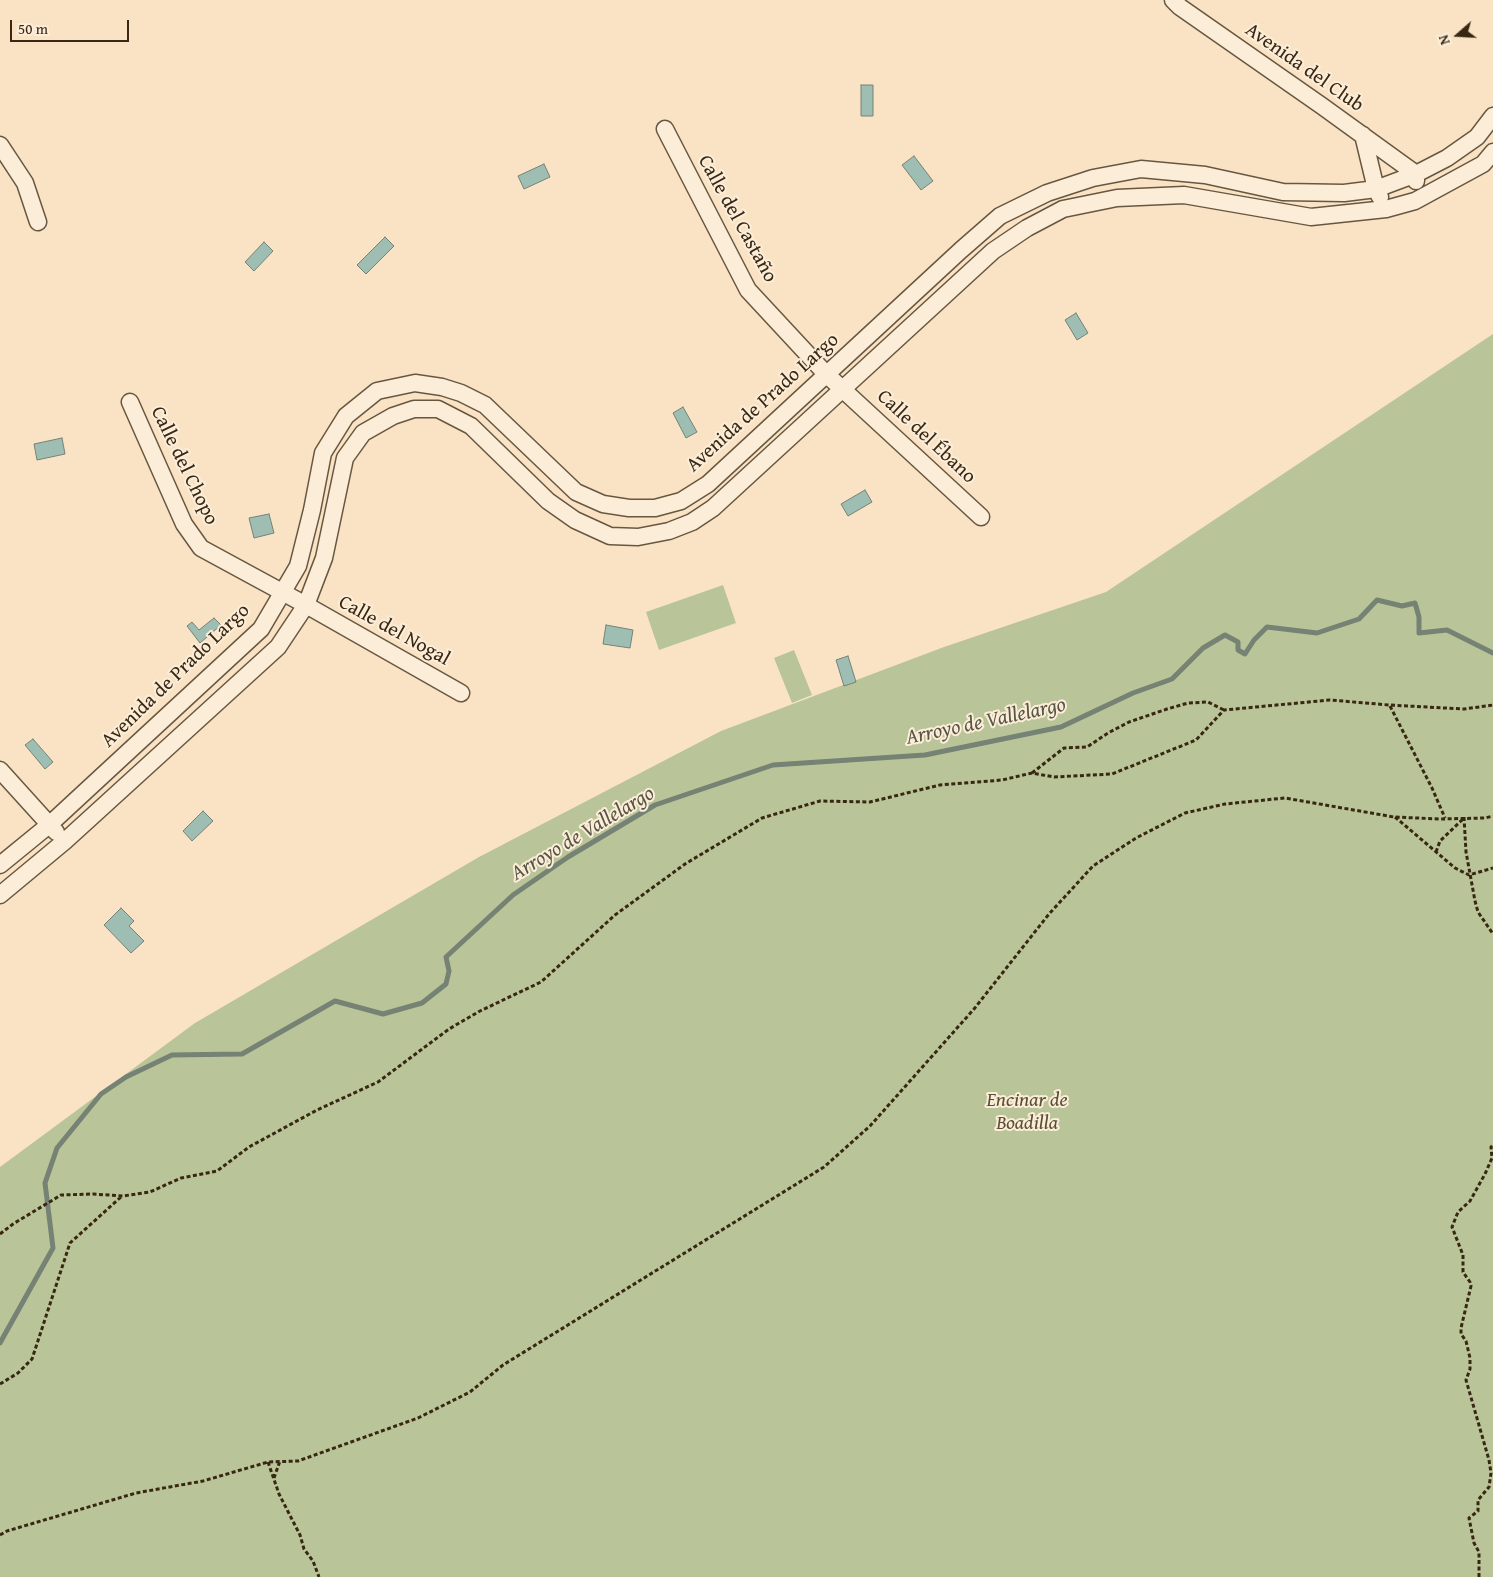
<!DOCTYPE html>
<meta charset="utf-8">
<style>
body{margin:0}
#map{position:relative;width:1493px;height:1577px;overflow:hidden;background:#fae3c5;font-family:"Gentium Book Plus",serif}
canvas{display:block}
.north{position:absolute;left:1433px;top:10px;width:50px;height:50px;-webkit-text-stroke:4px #fcedd9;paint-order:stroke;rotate:251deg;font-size:14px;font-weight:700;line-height:20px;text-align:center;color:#382813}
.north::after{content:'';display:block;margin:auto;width:18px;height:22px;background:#382813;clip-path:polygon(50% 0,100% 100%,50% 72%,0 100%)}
.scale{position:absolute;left:10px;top:20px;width:119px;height:22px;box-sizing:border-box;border:2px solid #382813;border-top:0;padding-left:6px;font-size:15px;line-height:18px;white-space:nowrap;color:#382813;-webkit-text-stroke:4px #fcedd9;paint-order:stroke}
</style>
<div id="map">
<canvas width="1493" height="1577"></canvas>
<div class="north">N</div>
<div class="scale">50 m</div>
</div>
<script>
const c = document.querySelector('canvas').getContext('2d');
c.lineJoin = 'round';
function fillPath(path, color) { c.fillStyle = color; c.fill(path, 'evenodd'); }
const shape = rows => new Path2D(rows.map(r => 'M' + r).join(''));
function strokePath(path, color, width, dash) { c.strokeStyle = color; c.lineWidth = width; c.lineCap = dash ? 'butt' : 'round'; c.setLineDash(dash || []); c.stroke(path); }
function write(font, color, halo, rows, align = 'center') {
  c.font = font + ' "Gentium Book Plus",serif'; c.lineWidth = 4; c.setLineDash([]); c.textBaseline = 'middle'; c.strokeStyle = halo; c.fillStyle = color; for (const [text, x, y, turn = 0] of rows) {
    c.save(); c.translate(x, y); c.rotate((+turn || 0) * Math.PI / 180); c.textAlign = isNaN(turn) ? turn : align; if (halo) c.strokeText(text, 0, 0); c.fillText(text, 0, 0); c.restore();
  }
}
fillPath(shape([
 [1493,334,1493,1577,0,1577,0,1167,195,1023,479,857,721,731,944,647,1106,592],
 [723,585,736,623,659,650,646,612],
 [794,650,812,695,792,703,774,658]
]), '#b9c598');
const water = shape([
 [861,85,873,85,873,116,861,116,861,85],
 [914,156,933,181,921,190,902,165,914,156],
 [544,164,550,177,524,189,518,176,544,164],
 [385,237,394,246,366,274,357,265,385,237],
 [264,242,273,251,254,271,245,262,264,242],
 [1076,313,1088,333,1077,340,1065,320,1076,313],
 [683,407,697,432,686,438,673,413,683,407],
 [62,438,65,454,37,460,34,444,62,438],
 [865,490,872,502,848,516,841,504,865,490],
 [269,514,274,533,254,538,249,518,269,514],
 [214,618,221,625,200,643,187,626,192,622,199,630,214,618],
 [606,625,633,630,630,648,603,644,606,625],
 [848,656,856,682,844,686,836,660,848,656],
 [33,739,53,762,45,769,25,745,33,739],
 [203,811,213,821,192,841,183,831,203,811],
 [121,908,134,921,129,926,144,941,131,953,104,925,121,908]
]);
fillPath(water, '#9ebeb4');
strokePath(water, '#758274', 1);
strokePath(shape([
 [0,1343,53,1248,45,1183,57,1148,101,1094,126,1077,172,1055,242,1054,335,1001,383,1014,422,1003,446,984,449,971,446,957,513,895,568,857,655,805,773,765,925,755,1061,727,1133,693,1172,679,1203,648,1225,635,1238,642,1238,650,1245,654,1254,640,1267,627,1317,633,1359,619,1377,600,1402,606,1415,603,1419,617,1419,633,1447,630,1493,653]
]), '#758274', 5);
const minor = shape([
 [1173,0,1180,7,1322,106,1416,174,1416,181],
 [665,129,748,290,826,374,981,517],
 [1363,135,1376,189,1380,197],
 [0,145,25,183,38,222],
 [130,402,184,524,201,548,306,605,461,693],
 [0,770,56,832],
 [0,865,49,825,261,629,298,566,312,510,323,453,346,416,377,391,415,383,442,387,461,393,485,405,576,492,603,504,629,508,655,508,681,501,708,484,961,250,1000,216,1047,193,1093,178,1141,169,1205,175,1283,192,1344,193,1376,189,1416,174,1447,158,1477,137,1493,116],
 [0,895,65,841,278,647,306,605,324,558,345,458,363,433,393,416,414,409,438,409,471,426,548,501,575,520,610,536,638,537,669,531,692,522,713,508,993,251,1027,228,1063,209,1117,198,1184,195,1311,217,1386,209,1415,201,1483,164,1493,152]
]);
strokePath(minor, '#685740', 19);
strokePath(shape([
 [1390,706,1432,788,1445,818],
 [1032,773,1064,748,1087,747,1108,733,1129,722,1167,709,1188,703,1208,702,1224,710],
 [1395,817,1455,868,1469,875,1493,868],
 [1464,817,1466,852,1475,901,1478,912,1493,934],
 [1436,852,1440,841,1464,818],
 [0,1234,13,1224,61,1195,93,1194,123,1196,150,1192,181,1178,217,1171,249,1147,317,1110,378,1082,449,1029,480,1011,541,982,615,915,685,864,762,818,820,801,870,802,940,785,1002,780,1032,773,1054,777,1112,774,1196,740,1224,710,1330,700,1389,705,1464,709,1493,705],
 [0,1384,18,1373,32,1359,70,1243,122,1196],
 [268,1462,279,1494,300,1535,304,1549,313,1561,319,1577],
 [274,1478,280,1461],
 [0,1535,7,1531,136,1493,203,1481,268,1462,298,1461,418,1418,470,1392,503,1365,824,1167,870,1126,974,1009,1049,914,1093,866,1136,838,1185,813,1225,804,1285,798,1394,817,1440,819,1485,818,1493,816],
 [1479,1577,1479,1552,1474,1543,1469,1518,1478,1511,1478,1500,1489,1487,1491,1473,1489,1460,1466,1380,1470,1369,1470,1358,1466,1341,1461,1334,1461,1328,1471,1286,1470,1282,1463,1272,1463,1255,1452,1227,1458,1212,1470,1201,1485,1174,1492,1158,1491,1147,1493,1145]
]), '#382813', 3, [4, 2.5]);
strokePath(minor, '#fcedd9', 16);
write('20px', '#382813', '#fcedd9', [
 ["Avenida del Club",1304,68,35],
 ["Calle del Castaño",737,219,61],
 ["Avenida de Prado Largo",763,403,-42],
 ["Calle del Ébano",926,437,43],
 ["Calle del Chopo",184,466,64],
 ["Calle del Nogal",394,631,29],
 ["Avenida de Prado Largo",176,676,-44]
]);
write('italic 20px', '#584f34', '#fcedd9', [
 ["Encinar de",1027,1101],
 ["Boadilla",1027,1124]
]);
write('italic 21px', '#575543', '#fcedd9', [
 ["Arroyo de Vallelargo",986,722,-12],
 ["Arroyo de Vallelargo",583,834,-31]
]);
</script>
